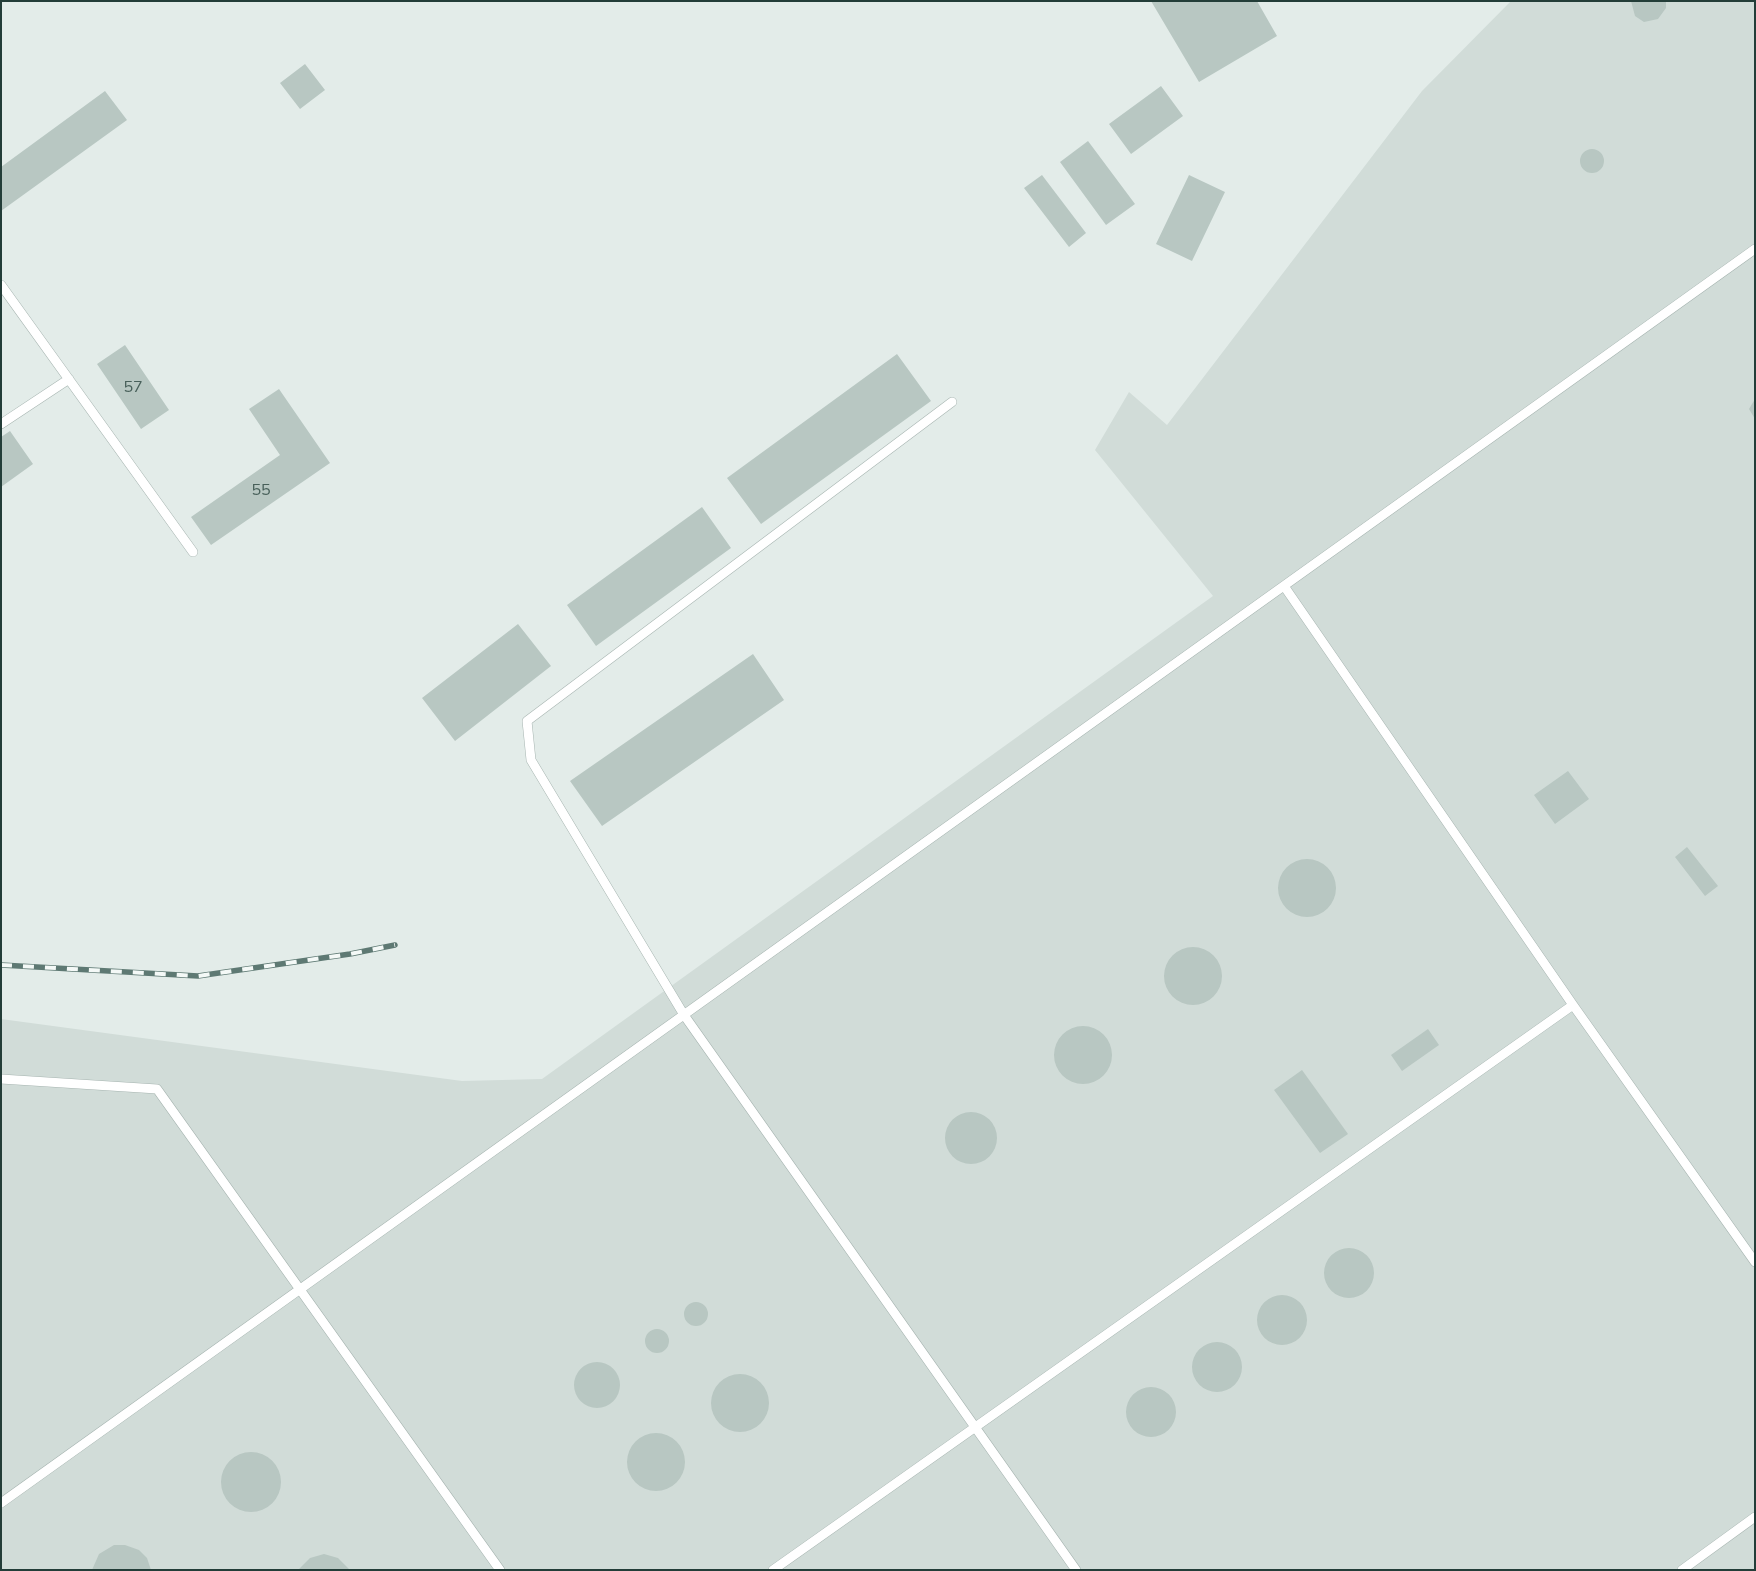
<!DOCTYPE html>
<style>
body{margin:0}
#map{position:relative;width:1756px;height:1571px;overflow:hidden;background:#e3ece9;font-family:Mulish,sans-serif}
canvas{display:block}
.frame{position:absolute;inset:0;border:2px solid #233d38;pointer-events:none}
</style>
<div id="map">
<canvas width="1756" height="1571"></canvas>
<div class="frame"></div>
</div>
<script>
const c = document.querySelector('canvas').getContext('2d');
c.lineJoin = 'round';
function fillPath(path, color) { c.fillStyle = color; c.fill(path, 'evenodd'); }
const shape = rows => new Path2D(rows.map(r => 'M' + r).join(''));
function strokePath(path, color, width, dash) { c.strokeStyle = color; c.lineWidth = width; c.lineCap = dash ? 'butt' : 'round'; c.setLineDash(dash || []); c.stroke(path); }
function write(font, color, halo, rows, align = 'center') {
  c.font = font + ' Mulish,sans-serif'; c.lineWidth = 4; c.setLineDash([]); c.textBaseline = 'middle'; c.strokeStyle = halo; c.fillStyle = color; for (const [text, x, y, turn = 0] of rows) {
    c.save(); c.translate(x, y); c.rotate((+turn || 0) * Math.PI / 180); c.textAlign = isNaN(turn) ? turn : align; if (halo) c.strokeText(text, 0, 0); c.fillText(text, 0, 0); c.restore();
  }
}
fillPath(shape([
 [1511,1,1755,1,1755,1570,1,1570,1,1019,462,1081,542,1079,1213,596,1095,450,1129,392,1167,425,1422,91]
]), '#d1dcd8');
fillPath(shape([
 [1151,1,1257,1,1277,36,1199,82],
 [1631,1,1666,1,1666,8,1658,19,1644,22,1635,16],
 [305,64,325,90,300,109,280,83],
 [1161,86,1183,116,1131,154,1109,124],
 [105,91,127,120,1,211,1,167],
 [1088,141,1135,204,1106,225,1060,162],
 '1580 161a12 12 0 1 1 24 0a12 12 0 1 1-24 0Z',
 [1042,175,1086,233,1069,247,1024,188],
 [1189,175,1225,192,1192,261,1156,244],
 [125,345,169,410,141,429,97,364],
 [897,354,931,401,761,524,727,478],
 [279,389,330,463,211,545,191,517,280,455,249,409],
 [1755,399,1755,419,1749,409],
 [10,431,33,464,1,487,1,437],
 [702,507,731,548,596,646,567,605],
 [518,624,551,666,455,741,422,698],
 [753,654,784,700,602,826,570,781],
 [1568,771,1589,799,1555,824,1534,795],
 [1687,847,1718,886,1705,896,1675,857],
 '1278 888a29 29 0 1 1 58 0a29 29 0 1 1-58 0Z',
 '1164 976a29 29 0 1 1 58 0a29 29 0 1 1-58 0Z',
 '1054 1055a29 29 0 1 1 58 0a29 29 0 1 1-58 0Z',
 [1428,1029,1439,1045,1402,1071,1391,1055],
 [1302,1070,1348,1134,1320,1153,1274,1090],
 '945 1138a26 26 0 1 1 52 0a26 26 0 1 1-52 0Z',
 '1324 1273a25 25 0 1 1 50 0a25 25 0 1 1-50 0Z',
 '1257 1320a25 25 0 1 1 50 0a25 25 0 1 1-50 0Z',
 '684 1314a12 12 0 1 1 24 0a12 12 0 1 1-24 0Z',
 '645 1341a12 12 0 1 1 24 0a12 12 0 1 1-24 0Z',
 '1192 1367a25 25 0 1 1 50 0a25 25 0 1 1-50 0Z',
 '574 1385a23 23 0 1 1 46 0a23 23 0 1 1-46 0Z',
 '711 1403a29 29 0 1 1 58 0a29 29 0 1 1-58 0Z',
 '1126 1412a25 25 0 1 1 50 0a25 25 0 1 1-50 0Z',
 '627 1462a29 29 0 1 1 58 0a29 29 0 1 1-58 0Z',
 '221 1482a30 30 0 1 1 60 0a30 30 0 1 1-60 0Z',
 [114,1545,125,1545,139,1550,147,1558,151,1570,92,1570,99,1554],
 [324,1554,338,1558,350,1570,298,1570,310,1558]
]), '#b8c7c2');
const service = shape([
 [1,285,193,552],
 [952,402,527,721,531,760,684,1015,1076,1570],
 [1,424,69,379],
 [1284,586,1573,1005,1755,1262],
 [1,1079,157,1089,500,1570],
 [1,1503,1755,249],
 [773,1570,1573,1005],
 [1682,1570,1755,1517]
]);
strokePath(service, '#a6b4b0', 10);
strokePath(service, '#fff', 9);
const rail = shape([
 [1,965,198,976,350,954,395,945]
]);
strokePath(rail, '#5e7973', 5.5);
strokePath(rail, '#f4f9f7', 4, [11]);
write('16px', '#48605a', null, [
 ["57",133,387],
 ["55",261,490]
]);
</script>
